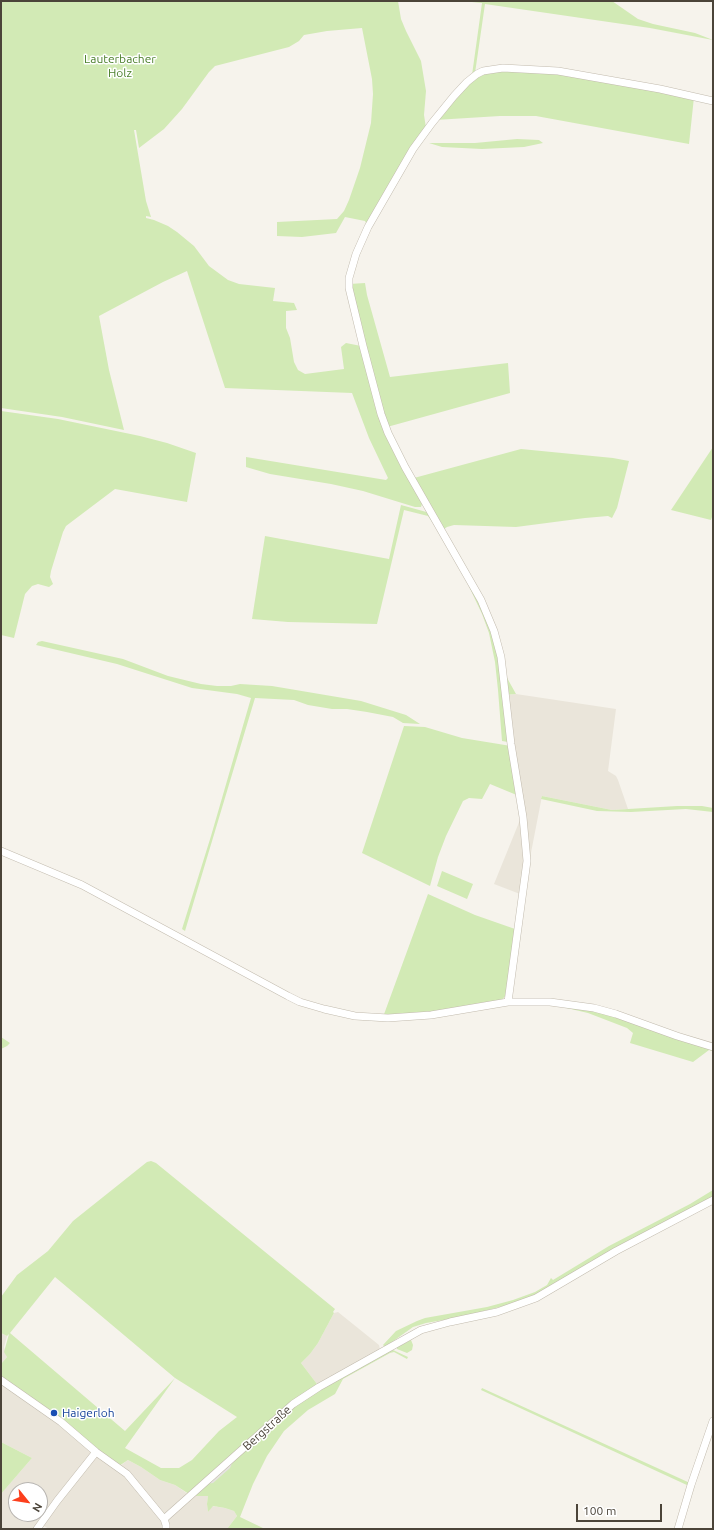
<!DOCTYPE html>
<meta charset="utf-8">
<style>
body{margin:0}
#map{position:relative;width:714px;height:1530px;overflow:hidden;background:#f6f3ec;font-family:Ubuntu,sans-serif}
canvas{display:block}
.frame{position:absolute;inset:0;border:2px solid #4b4439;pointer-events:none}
.north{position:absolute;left:8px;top:1482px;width:40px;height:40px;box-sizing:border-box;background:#fff;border:1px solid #b7b4b0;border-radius:50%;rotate:120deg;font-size:11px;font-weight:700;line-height:16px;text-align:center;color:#4b4439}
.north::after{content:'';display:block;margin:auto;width:14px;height:18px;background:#fc3f1d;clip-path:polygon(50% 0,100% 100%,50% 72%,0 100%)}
.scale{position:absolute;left:576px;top:1504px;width:86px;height:18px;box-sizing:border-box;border:2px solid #4b4439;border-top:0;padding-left:5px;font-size:12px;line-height:14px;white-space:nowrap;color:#4b4439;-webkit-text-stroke:3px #fff;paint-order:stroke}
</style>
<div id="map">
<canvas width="714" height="1530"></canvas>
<div class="frame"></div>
<div class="north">N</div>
<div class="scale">100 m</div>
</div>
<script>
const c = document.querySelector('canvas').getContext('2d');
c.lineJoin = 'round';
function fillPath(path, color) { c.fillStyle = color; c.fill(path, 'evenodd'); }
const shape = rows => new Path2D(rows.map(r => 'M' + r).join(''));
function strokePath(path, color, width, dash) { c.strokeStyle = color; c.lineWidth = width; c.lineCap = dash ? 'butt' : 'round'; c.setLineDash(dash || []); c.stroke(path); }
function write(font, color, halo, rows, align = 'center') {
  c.font = font + ' Ubuntu,sans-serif'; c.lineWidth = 3; c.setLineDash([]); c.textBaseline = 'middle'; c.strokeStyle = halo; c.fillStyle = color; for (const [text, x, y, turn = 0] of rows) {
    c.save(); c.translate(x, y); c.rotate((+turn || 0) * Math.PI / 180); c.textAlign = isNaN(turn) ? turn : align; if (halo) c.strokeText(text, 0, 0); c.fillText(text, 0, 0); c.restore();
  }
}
fillPath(shape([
 [516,694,616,709,608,771,616,776,618,780,628,809,612,810,542,796,529,863,512,741,508,695],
 [522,815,525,860,520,894,494,884],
 [338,1312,379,1345,380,1350,317,1384,301,1363,310,1354,318,1343,334,1313],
 [1,1333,7,1336,4,1347,7,1357,1,1364],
 [1,1383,120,1466,128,1460,141,1467,160,1480,175,1485,191,1496,208,1496,207,1504,208,1512,212,1506,225,1508,234,1511,237,1516,227,1529,49,1529,42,1525,39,1529,1,1529,1,1494,32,1458,1,1442],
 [16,1490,40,1490,40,1514,16,1514]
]), '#eae5da');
fillPath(shape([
 [1,1,398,1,401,19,406,31,421,61,426,91,424,115,426,128,367,225,365,221,345,217,336,233,302,237,277,236,277,222,337,219,344,211,349,200,360,168,371,123,373,94,372,79,362,28,327,31,304,35,299,41,289,47,215,66,209,72,182,109,164,129,139,148,136,130,134,130,146,201,151,217,146,216,146,218,154,220,168,226,177,232,194,246,209,266,228,280,239,284,275,288,273,301,294,303,297,310,286,311,286,328,290,338,294,362,298,370,305,374,344,369,341,347,346,343,361,346,373,391,422,504,421,507,415,507,363,491,331,484,270,474,246,467,246,457,386,480,388,478,369,438,352,393,225,388,187,271,163,282,99,316,109,370,124,430,62,417,1,408],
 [462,1,612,1,638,19,653,24,695,33,713,40,650,28,485,4,475,73,472,75,482,3],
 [537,70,694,97,689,144,536,116,500,116,435,120,459,92,484,72],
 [517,139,539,140,543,143,524,147,482,149,442,147,429,143,475,143],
 [365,283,367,295,390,377,508,363,510,393,387,427,349,284],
 [1,411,58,419,140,436,167,443,196,453,187,502,115,489,66,526,63,532,51,571,50,577,53,584,49,587,38,584,32,586,25,594,14,638,1,635],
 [713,447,713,514,711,520,671,510],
 [521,449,613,458,629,461,617,508,612,518,608,516,585,518,516,527,454,525,447,527,444,529,414,478],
 [401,505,430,513,482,604,506,676,516,694,505,695,508,742,502,741,498,690,495,662,489,633,482,614,465,578,442,536,428,516,404,510,377,624,288,622,252,619,265,536,389,559],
 [42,641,123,659,168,676,201,684,217,686,231,686,240,684,272,686,361,701,406,715,420,724,403,723,393,717,367,712,347,709,332,709,308,705,294,700,255,698,185,931,182,929,211,836,251,698,237,694,192,688,117,664,36,645,38,642],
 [404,726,425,727,462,738,511,746,519,796,490,784,482,799,469,798,463,801,446,836,438,857,430,886,362,853],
 [542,796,612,810,677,806,702,806,713,808,713,812,686,809,631,812,597,811,541,799],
 [442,871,473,884,467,899,437,886],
 [428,894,475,915,515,929,506,995,500,1002,446,1011,383,1017],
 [558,1006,601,1012,713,1049,713,1051,709,1050,693,1062,630,1043,633,1033,627,1028,588,1013],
 [1,1037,10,1043,7,1046,1,1049],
 [151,1161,156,1163,335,1309,333,1312,334,1313,318,1343,310,1354,301,1363,317,1384,393,1350,408,1357,407,1359,394,1352,390,1353,343,1379,335,1394,308,1410,284,1431,267,1456,253,1484,240,1517,265,1529,227,1529,237,1516,234,1511,225,1508,213,1506,208,1512,207,1504,208,1496,192,1496,175,1485,160,1480,141,1467,128,1460,119,1466,1,1377,1,1364,7,1357,4,1352,9,1334,7,1336,1,1333,1,1297,17,1275,48,1251,73,1221,147,1162],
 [55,1277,175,1378,125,1431,10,1333],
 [175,1378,237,1417,219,1431,192,1460,179,1468,161,1468,125,1448],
 [713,1190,713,1196,549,1289,515,1303,461,1317,426,1323,413,1327,385,1347,383,1345,396,1331,417,1321,425,1318,487,1307,513,1300,535,1292,547,1285,551,1278,553,1280,609,1246,690,1204],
 [411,1340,413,1345,412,1350,407,1353,397,1349,397,1347],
 [482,1388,690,1483,689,1486,481,1390],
 [1,1442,32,1458,1,1494]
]), '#d2eab5');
fillPath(shape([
 [233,1461,230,1468,213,1483,206,1484]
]), '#e5e3e0');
const street = shape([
 [1,851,82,885,288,996,300,1002,324,1009,355,1016,388,1018,431,1015,508,1002,550,1002,594,1008,616,1014,677,1036,713,1047],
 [508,1002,527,861,523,817,511,744,501,657,494,631,481,600,405,467,388,433,381,414,363,346,349,288,349,278,356,254,368,227,413,149,432,123,454,96,467,82,477,74,483,71,503,68,558,71,660,89,713,101],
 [1,1380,61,1422,96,1452,127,1474,164,1519,166,1525,166,1529],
 [164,1519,293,1404,319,1387,421,1330,450,1322,497,1312,536,1298,616,1251,713,1200],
 [37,1529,57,1501,96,1452],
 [678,1529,691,1485,713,1421]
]);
strokePath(street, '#c2bbae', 8);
strokePath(street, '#fff', 7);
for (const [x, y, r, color] of [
 [54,1413,4,"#1a4fb4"]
]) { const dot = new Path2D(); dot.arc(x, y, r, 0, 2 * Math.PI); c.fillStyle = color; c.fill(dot); strokePath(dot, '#fff', 1.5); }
write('12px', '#4a7f2a', '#fff', [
 ["Lauterbacher",120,59],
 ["Holz",120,73]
]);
write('12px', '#164399', '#fff', [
 ["Haigerloh",62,1413]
], 'left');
write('12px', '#4b4439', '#fff', [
 ["Bergstraße",267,1428,-42]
]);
</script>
